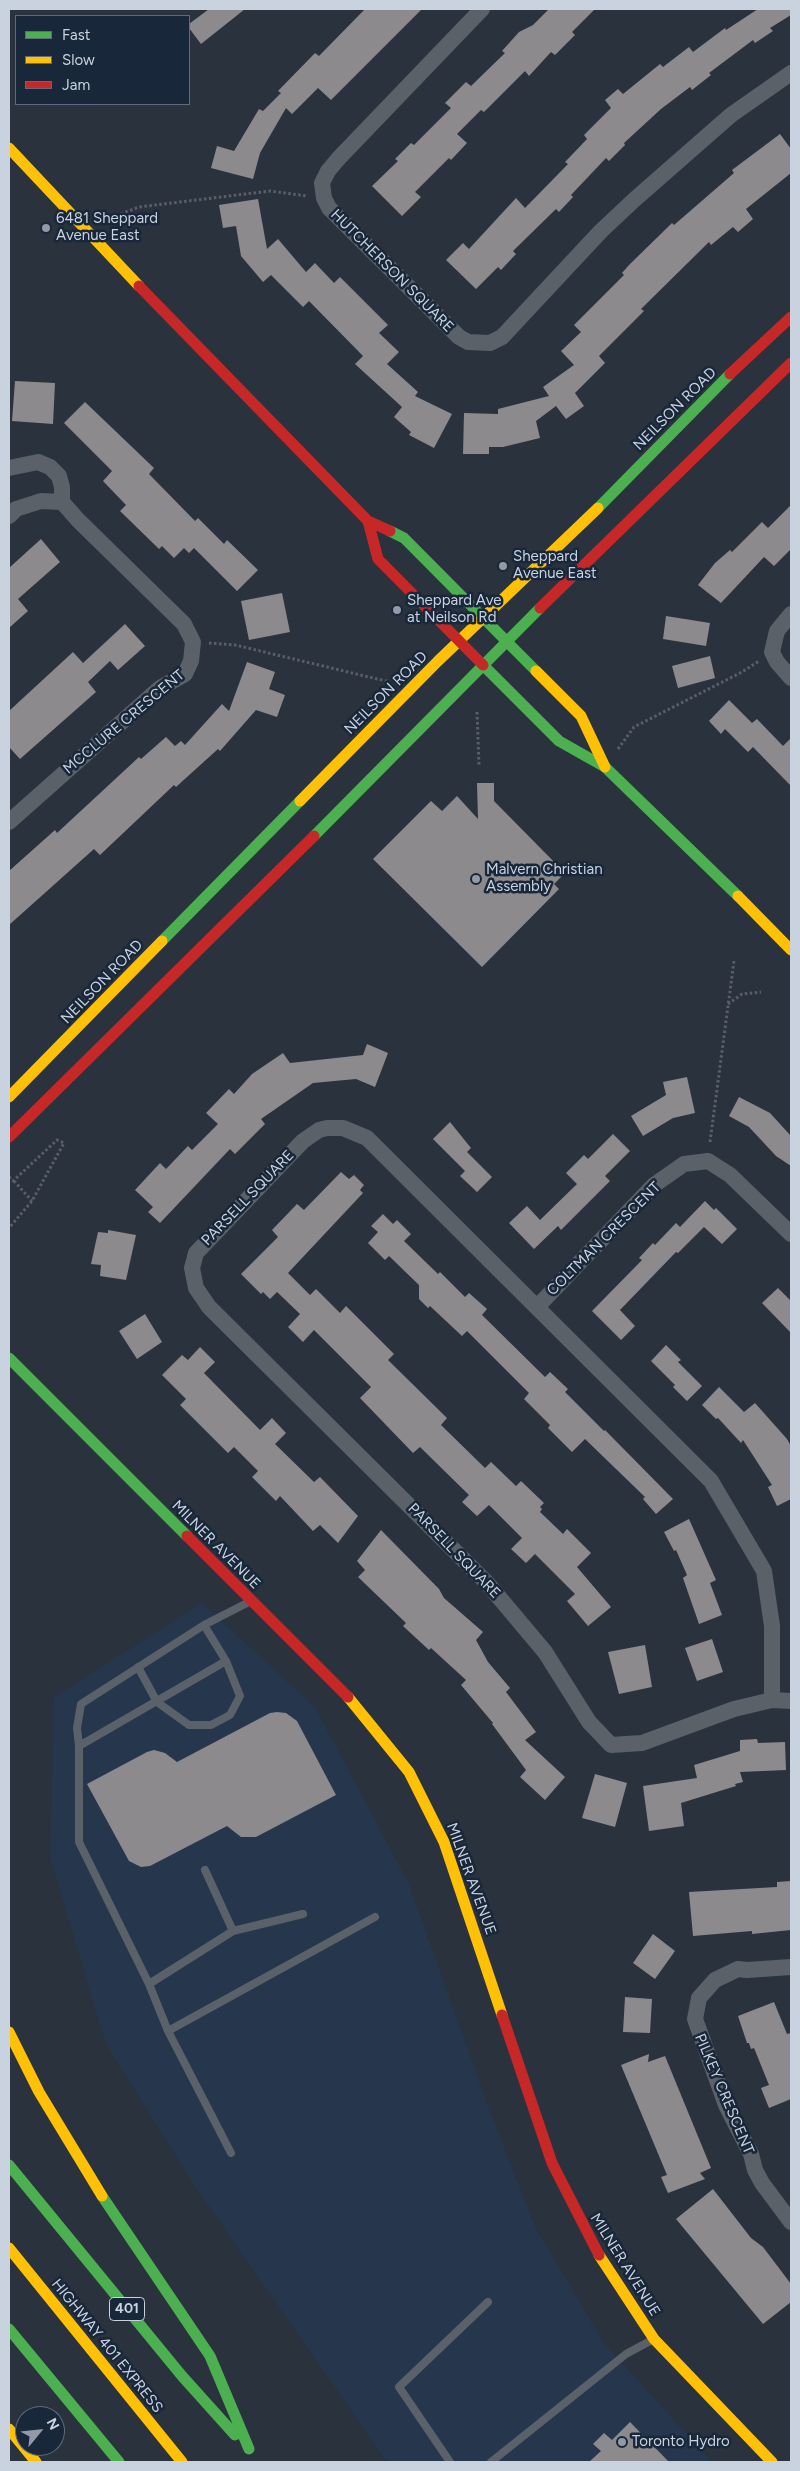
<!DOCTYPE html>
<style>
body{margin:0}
#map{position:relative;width:800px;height:2471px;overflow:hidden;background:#2a323d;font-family:Figtree,sans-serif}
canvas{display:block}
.frame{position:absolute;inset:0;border:10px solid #c9d2df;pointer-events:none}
.legend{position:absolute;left:15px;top:15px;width:175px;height:90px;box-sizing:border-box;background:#19273a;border:1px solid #5f6b7c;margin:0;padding:6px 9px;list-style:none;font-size:15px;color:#c9d2df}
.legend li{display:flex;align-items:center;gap:10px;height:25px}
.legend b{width:25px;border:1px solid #5f6b7c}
.north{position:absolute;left:15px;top:2406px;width:50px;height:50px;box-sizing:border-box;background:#19273a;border:1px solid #5f6b7c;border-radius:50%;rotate:62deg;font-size:14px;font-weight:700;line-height:20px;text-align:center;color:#c9d2df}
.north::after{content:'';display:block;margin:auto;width:18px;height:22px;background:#919aa6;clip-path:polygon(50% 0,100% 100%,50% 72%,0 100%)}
</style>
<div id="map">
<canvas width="800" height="2471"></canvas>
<div class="frame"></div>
<ul class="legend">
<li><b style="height:6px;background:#4caf50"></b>Fast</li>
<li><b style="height:6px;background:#ffc107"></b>Slow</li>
<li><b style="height:6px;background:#c62828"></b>Jam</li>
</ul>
<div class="north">N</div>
</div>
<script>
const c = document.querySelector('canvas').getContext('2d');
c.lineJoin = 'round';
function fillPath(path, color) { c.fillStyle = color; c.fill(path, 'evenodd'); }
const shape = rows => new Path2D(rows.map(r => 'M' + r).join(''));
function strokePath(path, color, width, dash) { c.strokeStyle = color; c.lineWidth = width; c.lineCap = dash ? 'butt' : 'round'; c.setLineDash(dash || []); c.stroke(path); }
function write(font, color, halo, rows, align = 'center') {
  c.font = font + ' Figtree,sans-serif'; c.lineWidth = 5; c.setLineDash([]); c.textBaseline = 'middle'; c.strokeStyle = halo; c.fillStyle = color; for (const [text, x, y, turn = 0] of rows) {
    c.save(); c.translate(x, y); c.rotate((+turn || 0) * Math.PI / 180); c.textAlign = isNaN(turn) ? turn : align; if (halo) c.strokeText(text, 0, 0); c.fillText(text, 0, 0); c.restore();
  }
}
fillPath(shape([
 [202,1603,315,1707,409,1884,488,2106,536,2229,604,2343,712,2462,387,2462,194,2185,106,2044,50,1857,54,1697]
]), '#25364d');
fillPath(shape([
 [209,9,245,9,201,44,189,28,189,24],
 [365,9,422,9,331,100,318,88,292,114,286,108,260,153,253,179,211,168,217,146,234,151,259,109,263,111,281,93,278,91,315,53,319,56],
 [549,9,595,9,572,32,575,35,555,55,551,52,529,76,525,71,484,112,481,110,457,134,467,143,451,160,449,158,415,192,421,197,402,216,372,186,398,161,395,159,411,143,414,145,451,108,445,103,466,82,471,86,505,53,502,51,519,32,533,25],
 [758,9,791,9,791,15,770,28,773,31,755,43,753,40,709,73,711,75,692,90,690,87,661,109,624,143,625,145,609,161,606,158,571,195,573,197,559,212,556,209,513,251,516,254,501,270,498,267,476,289,446,260,463,243,469,249,516,198,525,208,568,164,565,162,587,139,584,135,611,108,605,100,618,89,623,94,660,64,663,67,689,47,693,52,725,28,726,30],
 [780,134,791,149,791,173,746,209,753,219,738,232,733,227,711,245,709,242,641,309,644,311,599,356,605,363,575,393,584,406,566,419,556,406,536,421,540,438,503,447,489,447,489,454,463,454,464,413,498,414,498,409,549,396,543,387,574,365,561,351,581,332,574,325,624,275,622,273,629,265,672,223,674,225,734,173,732,170],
 [258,199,267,249,278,239,306,272,315,263,334,283,340,277,388,325,379,333,399,352,387,364,418,392,415,396,452,414,434,448,409,435,411,432,394,417,402,407,355,364,363,356,309,301,303,307,271,275,263,282,241,256,236,226,223,228,219,205],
 [15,381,55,383,53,424,12,421],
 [85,402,154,468,149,474,195,521,198,518,224,544,227,540,258,570,237,591,194,548,189,553,184,548,174,558,162,546,159,549,120,511,126,505,103,481,112,471,64,423],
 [791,505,791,549,774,566,764,557,721,603,698,585,715,563,730,550,732,552,762,522,768,528],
 [41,539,60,562,18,599,28,611,9,628,9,568],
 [282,593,290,632,249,640,241,601],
 [666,616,710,623,706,646,663,639],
 [125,624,145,646,118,670,110,661,88,682,96,692,20,759,9,747,9,711,73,652,83,663],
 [710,656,715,678,678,688,672,666],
 [247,662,275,672,269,689,285,695,277,717,256,710,220,751,218,749,176,787,174,785,100,855,94,849,9,925,9,871,55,830,57,833,139,757,141,759,166,737,175,746,181,741,185,745,222,704,229,711],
 [729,700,752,723,757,719,783,746,791,738,791,786,753,747,748,752,725,729,721,734,709,721],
 [477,783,494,783,494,801,565,873,554,884,559,889,482,967,373,859,431,801,442,811,457,796,478,819],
 [367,1044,388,1053,375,1087,356,1079,313,1083,261,1119,265,1124,235,1154,230,1149,160,1223,148,1212,153,1207,135,1190,160,1163,166,1169,188,1146,192,1150,218,1124,206,1113,229,1089,234,1094,252,1074,283,1053,290,1063,363,1055],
 [687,1077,695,1113,673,1118,643,1136,631,1116,666,1095,663,1082],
 [739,1097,770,1113,791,1136,791,1166,776,1156,749,1127,729,1116],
 [450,1122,471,1148,467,1152,492,1177,477,1192,460,1176,465,1171,433,1139],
 [613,1134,630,1151,605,1176,610,1181,561,1230,558,1226,534,1249,509,1223,527,1206,540,1220,577,1184,566,1173,584,1155,588,1159],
 [341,1172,349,1179,354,1175,364,1185,360,1190,363,1193,288,1273,310,1295,316,1289,340,1313,346,1306,394,1354,388,1360,447,1418,441,1425,485,1468,491,1462,516,1486,521,1481,544,1503,540,1507,542,1509,540,1512,563,1534,567,1529,591,1553,577,1567,611,1607,588,1626,567,1601,575,1594,535,1554,526,1563,511,1549,522,1538,489,1505,477,1516,462,1502,469,1495,420,1447,413,1453,360,1398,371,1387,314,1330,303,1342,288,1327,300,1314,277,1292,270,1299,263,1292,261,1294,241,1274,278,1237,272,1230,297,1204,304,1210],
 [705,1201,714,1210,716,1208,737,1229,722,1244,704,1227,678,1253,676,1252,620,1310,635,1326,621,1340,592,1311,642,1260,639,1258,653,1243,655,1245,676,1223,680,1227],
 [383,1214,393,1224,397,1220,411,1234,404,1241,438,1274,440,1272,465,1297,469,1293,487,1309,482,1315,545,1377,550,1372,568,1389,565,1392,604,1431,605,1430,673,1499,656,1514,643,1499,645,1497,585,1439,572,1452,548,1428,550,1425,524,1399,529,1393,467,1331,462,1336,430,1306,428,1308,419,1299,419,1285,389,1256,385,1260,368,1243,378,1232,371,1226],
 [108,1230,136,1235,126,1280,100,1276,101,1265,91,1264,98,1232,108,1233],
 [778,1288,791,1301,791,1333,762,1303],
 [145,1314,162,1342,137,1359,119,1331],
 [666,1345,681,1360,678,1362,702,1386,687,1401,673,1387,675,1385,651,1361],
 [200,1347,215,1362,204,1373,260,1430,272,1418,286,1433,275,1444,314,1482,320,1477,358,1516,338,1543,320,1525,313,1531,280,1496,276,1501,252,1477,258,1471,234,1447,228,1453,180,1405,186,1399,162,1375,182,1355,188,1360],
 [719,1387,744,1412,755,1403,787,1439,791,1446,791,1499,777,1506,768,1487,772,1485,743,1440,741,1443,718,1418,716,1419,702,1405],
 [689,1519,716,1580,710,1583,722,1615,699,1624,683,1578,687,1575,676,1550,674,1551,664,1532],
 [381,1530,439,1589,444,1598,483,1632,476,1640,488,1662,510,1688,506,1692,536,1732,525,1740,565,1777,545,1800,520,1777,526,1770,492,1724,493,1723,461,1685,466,1680,431,1648,429,1650,403,1626,406,1623,358,1577,365,1570,357,1561],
 [712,1639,723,1672,697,1681,685,1648],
 [645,1645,652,1687,619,1694,608,1652],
 [277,1712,286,1713,297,1721,336,1795,256,1837,241,1837,227,1826,150,1866,141,1867,129,1861,87,1784,147,1752,154,1750,165,1753,177,1762,270,1713],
 [757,1739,758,1743,785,1742,786,1770,740,1772,743,1782,735,1784,736,1786,681,1803,684,1826,649,1831,643,1786,697,1778,694,1765,740,1751,740,1740],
 [595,1774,627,1783,615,1827,582,1818],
 [791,1881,791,1930,752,1934,752,1931,693,1936,689,1892,777,1887,777,1882],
 [653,1934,675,1951,655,1979,633,1963],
 [625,1997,652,1999,650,2033,623,2032],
 [774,2002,787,2034,791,2033,791,2099,769,2108,761,2088,769,2085,754,2048,751,2049,749,2043,747,2043,738,2016],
 [649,2054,648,2062,665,2056,711,2168,700,2173,705,2179,668,2193,661,2177,667,2175,621,2065],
 [713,2189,751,2238,763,2247,791,2284,791,2302,763,2324,676,2219],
 [630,2422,669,2462,589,2462,601,2451,593,2444,604,2433,612,2440]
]), '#8d8a8e');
strokePath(shape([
 [102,221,139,207,270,191,307,196],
 [209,643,235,645,390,682],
 [477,712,479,765],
 [618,749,634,727,742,672,759,661],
 [728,1004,742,994,761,992],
 [710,1142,734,961],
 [9,1177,13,1181,57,1140,64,1143,32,1201,9,1228],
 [14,1181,32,1201]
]), '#5a5f67', 3, [2.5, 2.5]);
strokePath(shape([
 [138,1667,157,1702,189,1725,211,1725,230,1715,240,1696,226,1661,204,1625],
 [79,1746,226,1661],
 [205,1870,233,1931],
 [149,1984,233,1931,303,1914],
 [168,2031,375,1917],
 [231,2153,168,2031,149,1984,79,1842,79,1746,77,1728,81,1704,204,1625,249,1602],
 [450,2462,399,2387,488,2302],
 [491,2462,626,2354,652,2340]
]), '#5a6168', 8);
strokePath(shape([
 [482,9,338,159,328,171,322,183,324,198,329,208,459,337,468,342,490,343,502,337,601,231,634,200,731,115,791,73],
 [9,468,38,462,50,467,59,476,62,487,62,502],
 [9,516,16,509,41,501,62,502,78,520,184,624,193,642,191,661,185,674,160,688,9,822],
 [791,614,777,631,772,652,777,662,791,678],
 [537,1307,654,1185,684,1164,708,1161,730,1175,791,1234],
 [772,1700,772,1626,764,1571,711,1481,367,1138,343,1128,327,1128,319,1130,303,1141,196,1253,192,1268,196,1288,209,1307,487,1583,545,1652,589,1722,611,1745,642,1743,734,1709,772,1700,791,1701],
 [791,1967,747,1970,738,1969,715,1980,699,1998,695,2019,726,2105,751,2154,755,2170,762,2183,791,2222]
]), '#5a6168', 16);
strokePath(shape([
 [598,508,730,374],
 [390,531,404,538,536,671],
 [483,665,559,741,605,767,738,896],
 [314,836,540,608],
 [162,941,300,801],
 [9,1358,187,1536],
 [9,2165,182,2376,235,2435],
 [102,2196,210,2356,249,2449],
 [9,2329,119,2462]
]), '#4caf50', 11);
strokePath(shape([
 [9,148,139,286],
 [536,671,581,716,605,767],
 [300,801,438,661,598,508],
 [738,896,791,950],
 [9,1097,162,941],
 [348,1697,409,1772,444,1842,502,2015],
 [9,2032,39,2092,102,2196],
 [9,2248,182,2462],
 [599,2255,654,2339,772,2462],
 [9,2429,36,2462]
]), '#ffc107', 11);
strokePath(shape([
 [139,286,368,521,390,531],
 [730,374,791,317],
 [368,521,378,559,483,665],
 [540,608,791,363],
 [9,1137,314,836],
 [187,1536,348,1697],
 [502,2015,552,2163,599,2255]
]), '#c62828', 11);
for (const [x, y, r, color] of [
 [46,228,5,"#919aa6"],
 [503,566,5,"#919aa6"],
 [397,610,5,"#919aa6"],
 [476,879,5,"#919aa6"],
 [622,2442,5,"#919aa6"]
]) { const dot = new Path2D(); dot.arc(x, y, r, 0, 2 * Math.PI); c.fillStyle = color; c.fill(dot); strokePath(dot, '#19273a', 2); }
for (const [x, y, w] of [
 [127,2309,35]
]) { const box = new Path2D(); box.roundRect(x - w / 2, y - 11.5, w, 23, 4); c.fillStyle = '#19273a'; c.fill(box); strokePath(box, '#c9d2df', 1); }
write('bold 14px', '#c9d2df', null, [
 ["401",127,2309]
]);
write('15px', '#c9d2df', '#19273a', [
 ["6481 Sheppard",56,219],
 ["Avenue East",56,236],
 ["Sheppard",513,557],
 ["Avenue East",513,574],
 ["Sheppard Ave",407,601],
 ["at Neilson Rd",407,618],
 ["Malvern Christian",486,870],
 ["Assembly",486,887],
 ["Toronto Hydro",632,2442]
], 'left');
write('15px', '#c9d2df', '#19273a', [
 ["HUTCHERSON SQUARE",392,271,45],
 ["NEILSON ROAD",675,409,-45],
 ["NEILSON ROAD",386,693,-45],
 ["MCCLURE CRESCENT",124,722,-40],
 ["NEILSON ROAD",102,982,-46],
 ["PARSELL SQUARE",248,1198,-46],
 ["COLTMAN CRESCENT",604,1239,-45],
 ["MILNER AVENUE",216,1545,45],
 ["PARSELL SQUARE",454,1551,46],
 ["MILNER AVENUE",471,1879,70],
 ["PILKEY CRESCENT",724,2094,67],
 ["MILNER AVENUE",625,2265,58],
 ["HIGHWAY 401 EXPRESS",107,2346,51]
]);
</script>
